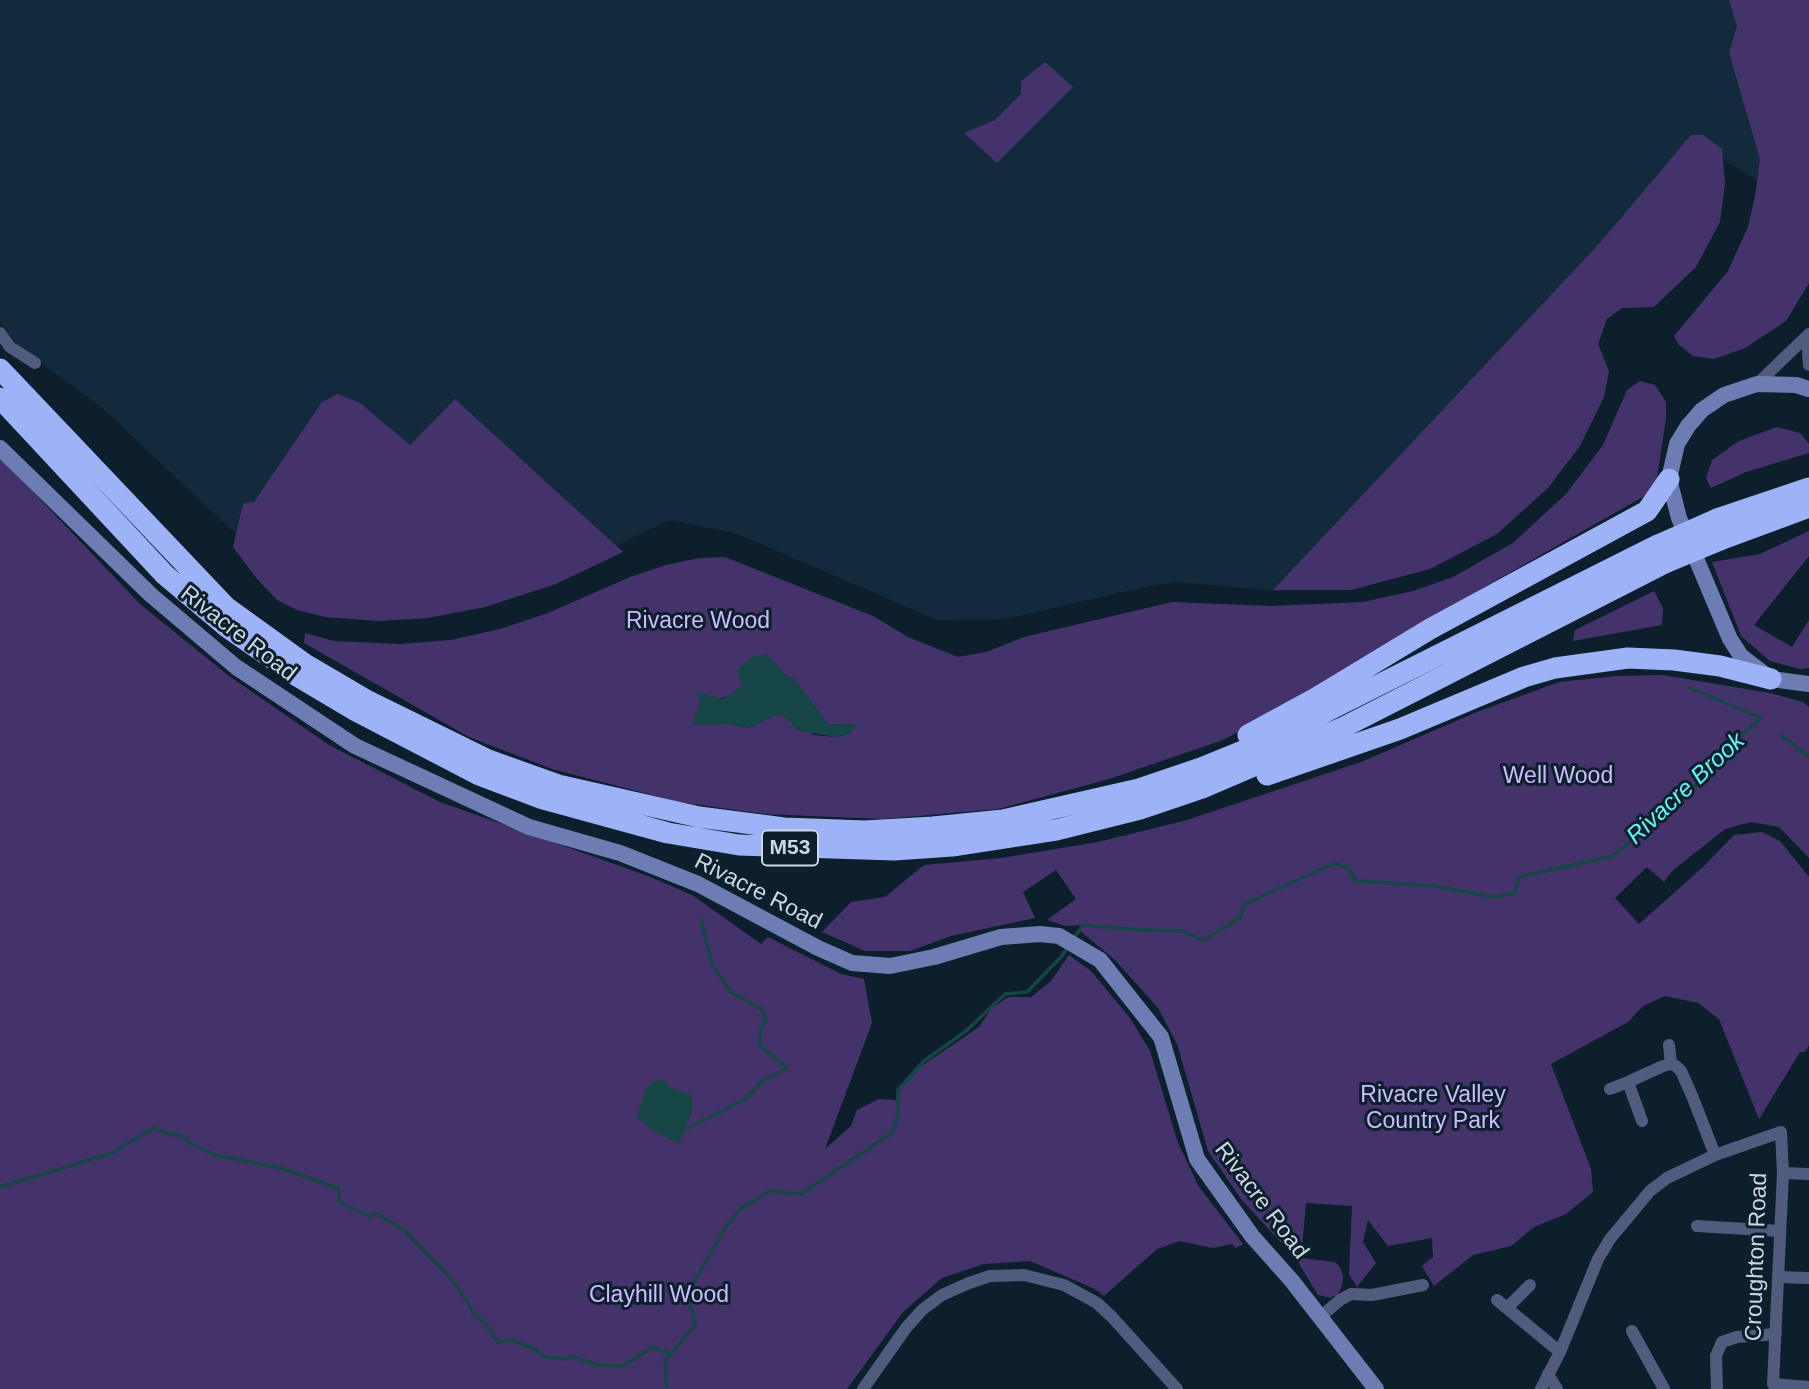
<!DOCTYPE html>
<style>
body{margin:0}
canvas{display:block;background:#0d1f2d}
</style>
<canvas width="1809" height="1389"></canvas>
<script>
const c = document.querySelector('canvas').getContext('2d');
c.lineJoin = 'round';
function fillPath(path, color) { c.fillStyle = color; c.fill(path, 'evenodd'); }
const shape = rows => new Path2D(rows.map(r => 'M' + r).join(''));
function strokePath(path, color, width, dash) { c.strokeStyle = color; c.lineWidth = width; c.lineCap = dash ? 'butt' : 'round'; c.setLineDash(dash || []); c.stroke(path); }
function write(font, color, halo, rows, align = 'center') {
  c.font = font + ' Arial,sans-serif'; c.lineWidth = 6; c.setLineDash([]); c.textBaseline = 'middle'; c.strokeStyle = halo; c.fillStyle = color; for (const [text, x, y, turn = 0] of rows) {
    c.save(); c.translate(x, y); c.rotate((+turn || 0) * Math.PI / 180); c.textAlign = isNaN(turn) ? turn : align; if (halo) c.strokeText(text, 0, 0); c.fillText(text, 0, 0); c.restore();
  }
}
fillPath(shape([
 [0,0,1809,0,1809,211,1693,142,1281,591,1177,582,1135,589,1006,619,937,620,738,534,669,520,529,589,319,612,100,406,18,346,0,322]
]), '#122a3c');
fillPath(shape([
 [1729,0,1809,0,1809,283,1786,321,1745,348,1714,359,1693,356,1679,345,1674,336,1728,271,1748,227,1755,196,1760,159,1729,53,1737,26],
 [1045,62,1073,87,997,163,964,133,995,120,1021,94,1021,81],
 [1691,135,1703,135,1722,149,1725,184,1720,222,1696,267,1654,307,1622,308,1607,319,1598,344,1609,371,1604,397,1580,446,1548,488,1497,534,1430,569,1351,590,1273,590,1598,245],
 [1640,381,1655,385,1666,402,1666,419,1655,490,1481,589,1339,677,1223,740,1109,779,998,809,882,819,765,814,679,802,552,769,469,737,304,643,305,633,334,641,400,644,451,640,500,629,548,613,630,577,666,565,699,558,725,557,873,616,908,637,958,657,986,652,1024,637,1172,602,1271,606,1363,602,1413,591,1453,577,1513,543,1566,494,1603,445,1627,390],
 [767,654,784,674,795,680,828,725,856,724,849,734,836,737,813,735,787,718,777,714,749,728,729,724,693,724,700,703,730,696,742,685],
 [338,394,360,403,410,445,455,399,623,552,556,584,485,607,428,618,379,621,325,617,297,610,277,600,257,579,233,547,242,508,244,503,254,502,322,402],
 [1777,427,1800,433,1809,444,1809,453,1746,472,1711,488,1706,478,1712,460,1739,441],
 [0,457,140,604,229,676,329,745,440,802,648,876,692,895,761,944,768,937,841,974,864,979,872,1023,825,1149,851,1126,857,1110,879,1099,897,1100,903,1083,917,1069,979,1027,991,1009,1008,997,1031,997,1051,981,1069,955,1091,971,1130,1018,1150,1051,1178,1143,1199,1187,1243,1244,1236,1248,1232,1244,1213,1248,1179,1241,1157,1249,1104,1296,1095,1289,1030,1261,984,1264,942,1278,903,1312,847,1389,0,1389],
 [1809,531,1809,556,1754,625,1792,647,1809,620,1809,668,1800,669,1770,661,1741,636,1712,562,1760,554],
 [1654,591,1663,608,1662,625,1573,641,1575,630],
 [1663,675,1770,693,1803,702,1809,707,1809,858,1779,827,1751,822,1725,829,1672,871,1664,882,1647,867,1615,898,1639,924,1703,867,1734,835,1762,832,1780,841,1809,877,1809,1045,1805,1052,1800,1052,1759,1119,1719,1019,1698,1003,1665,996,1643,1006,1628,1022,1551,1064,1591,1169,1593,1192,1566,1214,1534,1227,1511,1246,1473,1255,1434,1286,1422,1266,1433,1257,1432,1238,1388,1246,1368,1220,1363,1242,1376,1263,1357,1287,1349,1274,1352,1206,1306,1203,1301,1258,1335,1262,1340,1267,1343,1276,1342,1286,1338,1294,1330,1298,1318,1295,1296,1259,1241,1199,1208,1151,1177,1044,1158,1008,1115,960,1079,930,1082,925,1066,926,1047,920,1076,899,1056,870,1023,892,1035,918,951,936,910,951,865,951,822,932,851,902,885,897,924,865,1001,858,1098,842,1187,820,1361,762,1477,712,1559,682,1617,676]
]), '#44326a');
fillPath(shape([
 [767,654,784,674,795,680,828,725,857,724,849,734,836,737,798,731,787,718,777,714,749,728,729,724,692,725,700,703,697,692,722,699,730,696,742,685,737,670,752,657],
 [655,1080,664,1080,671,1088,692,1095,692,1112,679,1144,650,1129,637,1117,645,1090]
]), '#154544');
strokePath(shape([
 [1781,735,1809,757],
 [1073,939,1083,925,1141,930,1182,931,1204,940,1240,918,1244,904,1335,863,1348,868,1356,881,1434,886,1494,897,1515,893,1519,877,1613,856,1687,795,1730,746,1761,718,1690,688],
 [684,1130,747,1098,761,1082,787,1068,761,1047,759,1036,766,1018,760,1008,731,992,712,964,701,920],
 [0,1187,112,1153,155,1127,164,1133,182,1136,191,1144,215,1155,285,1169,339,1189,339,1202,369,1216,377,1214,404,1230,448,1275,467,1301,474,1315,484,1322,498,1342,512,1340,535,1349,544,1357,563,1359,572,1357,598,1365,623,1366,652,1347,671,1354],
 [667,1389,665,1361,695,1325,688,1293,725,1228,740,1209,770,1191,801,1194,892,1133,898,1115,898,1090,924,1061,966,1031,1005,994,1027,992,1061,957,1069,946]
]), '#154544', 3.5);
strokePath(shape([
 [0,333,10,347,35,363],
 [1807,337,1809,365],
 [1757,384,1809,334],
 [1669,1045,1671,1064],
 [1610,1089,1628,1082],
 [1642,1121,1628,1082,1663,1066,1671,1064,1676,1066,1681,1071,1693,1098,1715,1155],
 [1783,1173,1809,1174],
 [1697,1226,1779,1231],
 [1779,1277,1809,1278],
 [1497,1300,1560,1352],
 [1507,1308,1530,1285],
 [1319,1318,1340,1300,1351,1294,1372,1295,1423,1285],
 [1632,1331,1664,1389],
 [1548,1374,1557,1389],
 [863,1389,906,1328,922,1310,942,1295,969,1283,990,1276,1024,1275,1064,1285,1097,1303,1112,1317,1177,1389],
 [1541,1389,1560,1352,1598,1259,1610,1239,1650,1191,1667,1178,1715,1155,1781,1132,1783,1173,1773,1384,1809,1387],
 [1717,1389,1716,1356,1722,1342,1737,1337,1776,1334]
]), '#505b7d', 12);
strokePath(shape([
 [1809,389,1796,385,1757,384,1724,395,1702,410,1688,426,1677,444,1669,479,1679,518,1730,639,1741,656,1771,679,1809,684],
 [0,448,151,595,236,667,355,746,529,827,620,853,698,884,818,948,852,963,890,966,934,957,1001,937,1040,934,1059,936,1100,960,1161,1037,1197,1159,1252,1236,1292,1281,1376,1389]
]), '#6d7db4', 16);
strokePath(shape([
 [0,369,226,607,305,664,368,701,488,760,558,785,699,817,784,828,865,831,933,827,1003,820,1139,789,1201,768,1265,742,1658,545],
 [0,398,165,575,228,628,297,676,356,711,479,775,540,798,668,833,739,845,894,850,952,846,1056,830,1140,809,1202,788,1342,728,1667,562],
 [1717,519,1809,488],
 [1720,540,1809,507],
 [1248,735,1316,698,1430,629,1647,511,1669,479],
 [1267,775,1400,729,1524,677,1555,668,1628,658,1674,660,1720,666,1771,679]
]), '#9db2f7', 21);
strokePath(shape([
 [1658,545,1717,519],
 [1667,562,1720,540]
]), '#9db2f7', 21);
for (const [x, y, w] of [
 [790,848,56]
]) { const box = new Path2D(); box.roundRect(x - w / 2, y - 17.5, w, 35, 5); c.fillStyle = '#0d1f2d'; c.fill(box); strokePath(box, '#cdd8e2', 2); }
write('bold 21px', '#cdd8e2', null, [
 ["M53",790,848]
]);
write('23px', '#ccbbfe', '#0d1f2d', [
 ["Rivacre Wood",698,622],
 ["Well Wood",1558,777],
 ["Rivacre Valley",1433,1096],
 ["Country Park",1433,1122],
 ["Clayhill Wood",659,1296]
]);
write('23px', '#cdd8e2', '#0d1f2d', [
 ["Rivacre Road",238,634,38],
 ["Rivacre Road",758,892,27],
 ["Rivacre Road",1261,1201,53],
 ["Croughton Road",1757,1257,-88]
]);
write('italic 24px', '#60f5f4', '#0d1f2d', [
 ["Rivacre Brook",1686,789,-43]
]);
</script>
